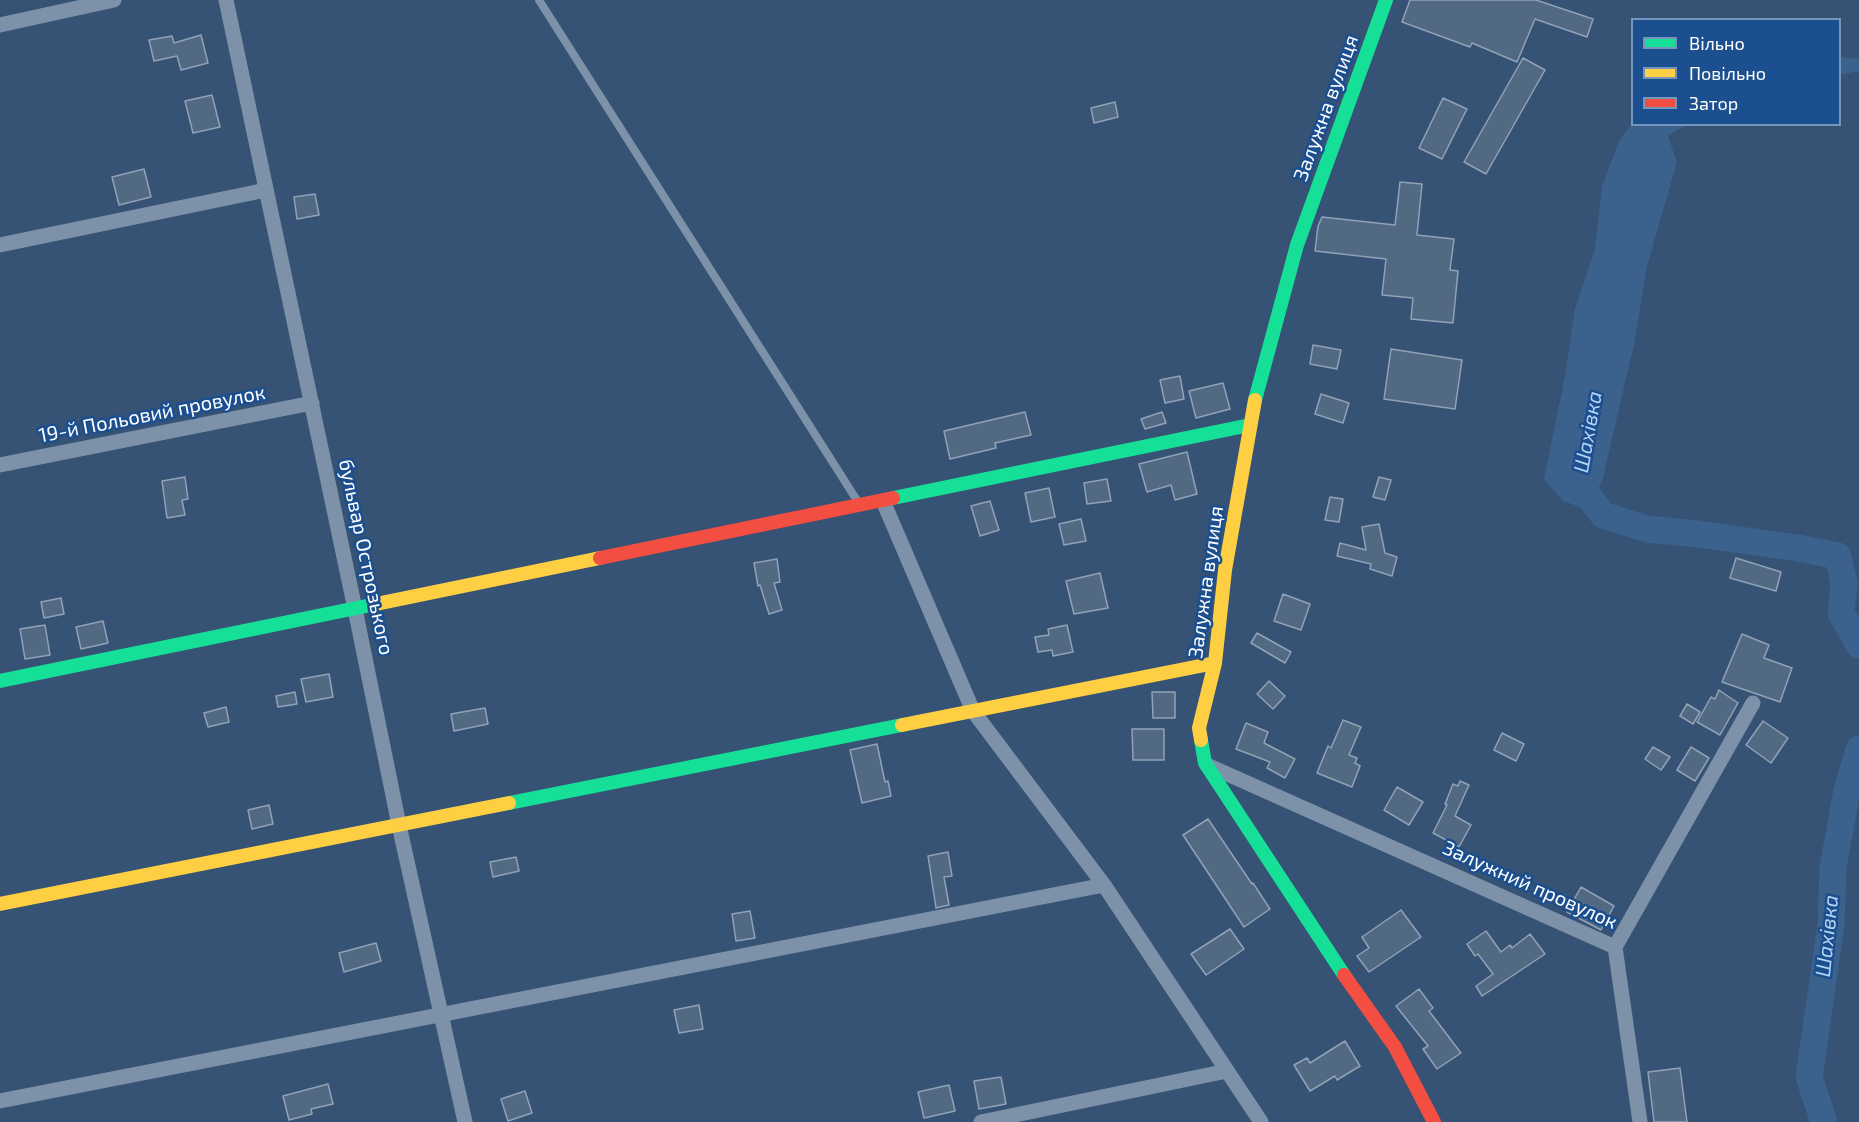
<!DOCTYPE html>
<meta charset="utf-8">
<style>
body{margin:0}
#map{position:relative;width:1859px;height:1122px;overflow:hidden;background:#365274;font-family:"Exo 2",sans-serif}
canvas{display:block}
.legend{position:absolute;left:1631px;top:18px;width:210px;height:108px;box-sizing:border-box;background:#1b4f8f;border:2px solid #7695bc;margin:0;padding:8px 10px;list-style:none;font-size:18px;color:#fff}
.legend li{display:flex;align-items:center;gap:12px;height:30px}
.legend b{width:30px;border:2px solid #7695bc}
</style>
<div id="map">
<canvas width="1859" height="1122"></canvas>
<ul class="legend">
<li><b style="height:8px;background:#16e098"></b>Вільно</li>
<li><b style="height:8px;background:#ffcf43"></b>Повільно</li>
<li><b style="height:8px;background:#f24e42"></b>Затор</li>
</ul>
</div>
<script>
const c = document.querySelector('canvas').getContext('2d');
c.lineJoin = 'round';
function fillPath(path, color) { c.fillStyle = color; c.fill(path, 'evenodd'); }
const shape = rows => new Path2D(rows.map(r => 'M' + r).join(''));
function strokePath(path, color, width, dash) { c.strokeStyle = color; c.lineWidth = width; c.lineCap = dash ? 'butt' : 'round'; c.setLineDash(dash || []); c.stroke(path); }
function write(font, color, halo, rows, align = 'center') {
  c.font = font + ' "Exo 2",sans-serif'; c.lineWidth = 5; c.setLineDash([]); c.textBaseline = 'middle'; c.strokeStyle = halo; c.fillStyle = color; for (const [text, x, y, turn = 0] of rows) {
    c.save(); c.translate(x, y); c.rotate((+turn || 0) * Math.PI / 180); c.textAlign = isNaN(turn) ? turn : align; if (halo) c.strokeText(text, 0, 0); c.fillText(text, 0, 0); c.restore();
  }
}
fillPath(shape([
 [1840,57,1859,59,1859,71,1840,75],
 [1632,123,1686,125,1668,136,1677,162,1647,266,1635,340,1602,482,1590,502,1580,507,1563,501,1544,479,1565,376,1575,309,1595,249,1602,186,1619,141]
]), '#3b618d');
strokePath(shape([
 [1578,469,1576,479,1603,515,1647,529,1698,534,1798,548,1838,556,1844,584,1841,613,1859,645],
 [1824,1122,1809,1077,1831,925,1833,868,1847,790,1859,749]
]), '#3b618d', 27);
const building = shape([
 [1410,0,1536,0,1593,19,1587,37,1535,19,1517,62,1472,43,1470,47,1402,22,1410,0],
 [201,35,208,63,181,70,177,56,154,61,149,40,172,36,174,43,201,35],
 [1523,58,1545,70,1486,174,1464,162,1523,58],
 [212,95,220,127,193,133,185,101,212,95],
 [1443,98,1467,109,1442,159,1419,148,1443,98],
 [1115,102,1118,117,1094,123,1091,108,1115,102],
 [144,169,151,197,119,205,112,177,144,169],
 [1400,182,1422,184,1417,235,1454,239,1450,270,1458,271,1453,323,1411,319,1413,298,1382,295,1386,259,1315,251,1318,226,1322,217,1395,225,1400,182],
 [315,194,319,215,297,219,294,197,315,194],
 [1313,345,1341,350,1337,369,1310,364,1313,345],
 [1391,349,1462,360,1455,409,1384,399,1391,349],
 [1180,376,1184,399,1165,403,1160,380,1180,376],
 [1223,383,1230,409,1196,418,1189,391,1223,383],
 [1321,394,1349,403,1343,423,1315,414,1321,394],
 [1025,412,1031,435,995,443,996,448,950,459,944,431,1025,412],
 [1162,412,1166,423,1145,429,1141,419,1162,412],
 [1187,452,1197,494,1175,500,1171,485,1147,492,1139,464,1187,452],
 [185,477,188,499,182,500,185,515,167,518,162,481,185,477],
 [1379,477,1391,480,1385,500,1373,497,1379,477],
 [1107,479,1111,501,1087,504,1084,483,1107,479],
 [1049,488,1055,517,1031,522,1025,493,1049,488],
 [1330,497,1343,499,1339,522,1325,520,1330,497],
 [990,501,999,530,980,536,971,506,990,501],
 [1081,519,1086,541,1064,545,1059,524,1081,519],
 [1379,524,1385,553,1397,557,1392,576,1370,569,1371,564,1337,556,1340,543,1366,550,1362,527,1379,524],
 [1736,558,1781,572,1776,591,1730,578,1736,558],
 [777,559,780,582,774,583,782,610,769,614,760,585,758,586,754,563,777,559],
 [1100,573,1108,608,1074,614,1066,581,1100,573],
 [1283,594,1310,604,1301,630,1274,621,1283,594],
 [61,598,64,614,44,618,41,602,61,598],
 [103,621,108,643,81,649,76,627,103,621],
 [45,625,50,655,25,659,20,629,45,625],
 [1067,625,1073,652,1053,656,1052,650,1038,652,1035,637,1049,635,1048,629,1067,625],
 [1257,633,1291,652,1285,663,1251,643,1257,633],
 [1742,634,1769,645,1764,658,1792,668,1780,702,1722,682,1742,634],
 [329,674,333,697,306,702,301,679,329,674],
 [1269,681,1285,696,1273,709,1257,694,1269,681],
 [1719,690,1738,703,1720,735,1697,722,1711,697,1715,699,1719,690],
 [295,692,297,704,278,707,276,696,295,692],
 [1152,692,1175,692,1175,718,1153,718,1152,692],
 [1687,704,1700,712,1693,724,1680,716,1687,704],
 [226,707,229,722,208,727,204,713,226,707],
 [485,708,488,724,454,731,451,714,485,708],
 [1343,720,1361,727,1349,755,1357,758,1355,763,1360,766,1352,787,1317,773,1328,746,1331,748,1343,720],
 [1763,721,1788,738,1771,763,1746,745,1763,721],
 [1246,723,1268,732,1264,743,1295,759,1285,778,1267,768,1270,762,1236,749,1246,723],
 [1132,729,1164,729,1164,760,1133,760,1132,729],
 [1502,733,1524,744,1516,761,1494,750,1502,733],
 [877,744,885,782,888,781,891,796,862,803,850,750,877,744],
 [1653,747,1670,757,1661,770,1645,759,1653,747],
 [1691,747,1709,758,1695,781,1677,770,1691,747],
 [1460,781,1469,785,1455,816,1471,825,1459,847,1433,833,1447,805,1445,804,1453,784,1458,786,1460,781],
 [1397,787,1423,802,1409,825,1384,810,1397,787],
 [269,805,273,824,252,829,248,810,269,805],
 [1208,819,1252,884,1253,883,1270,909,1244,927,1183,835,1208,819],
 [948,852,952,876,944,877,949,905,936,908,928,856,948,852],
 [516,857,519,871,493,877,490,862,516,857],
 [1581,887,1614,906,1601,930,1567,912,1581,887],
 [1401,910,1421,937,1369,972,1357,956,1369,948,1362,937,1401,910],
 [750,911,755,938,736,941,732,914,750,911],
 [1230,929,1244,949,1206,975,1191,954,1230,929],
 [1486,931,1501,952,1510,945,1512,948,1530,934,1545,954,1482,996,1476,986,1493,974,1478,954,1475,956,1467,944,1486,931],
 [376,943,381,961,344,972,339,953,376,943],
 [1419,989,1433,1008,1429,1011,1461,1053,1437,1069,1423,1049,1428,1046,1396,1006,1419,989],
 [699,1005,703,1029,679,1033,674,1010,699,1005],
 [1345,1041,1360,1066,1337,1080,1335,1076,1310,1091,1294,1065,1307,1058,1310,1063,1345,1041],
 [1680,1068,1687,1122,1654,1122,1648,1072,1680,1068],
 [1001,1077,1006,1104,979,1109,974,1081,1001,1077],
 [328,1084,333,1104,311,1109,312,1114,289,1120,283,1096,328,1084],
 [949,1085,955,1111,924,1118,918,1092,949,1085],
 [525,1091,532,1113,508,1121,501,1099,525,1091]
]);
fillPath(building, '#526984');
strokePath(building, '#92a2b6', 1.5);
strokePath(shape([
 [539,0,858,502]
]), '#7d92a8', 8);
strokePath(shape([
 [226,0,355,609,399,825,465,1122],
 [0,25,114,0],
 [0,245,266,190],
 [0,465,312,403],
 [883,501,973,711,1104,885,1261,1122],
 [1207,765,1615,947,1753,703],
 [1615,947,1640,1122],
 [0,1101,1104,885],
 [981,1122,1227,1071]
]), '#7d92a8', 15);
strokePath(shape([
 [1255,400,1297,245,1386,0],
 [893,498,1250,425],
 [0,681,376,604],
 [1201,740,1205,763,1344,975],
 [509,803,902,725]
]), '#16e098', 14);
strokePath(shape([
 [376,604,600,558],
 [902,725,1215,663],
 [1201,740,1199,728,1215,663,1225,570,1255,400],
 [0,904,509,803]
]), '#ffcf43', 14);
strokePath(shape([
 [600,558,893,498],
 [1344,975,1395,1047,1434,1122]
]), '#f24e42', 14);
write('20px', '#fff', '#1b4f8f', [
 ["Залужна вулиця",1326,108,-70],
 ["19-й Польовий провулок",152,414,-11],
 ["бульвар Острозького",366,557,78],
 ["Залужна вулиця",1206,582,-82],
 ["Залужний провулок",1530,885,24]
]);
write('italic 21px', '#b5d3f5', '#1b4f8f', [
 ["Шахівка",1588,432,-80],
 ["Шахівка",1827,936,-84]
]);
</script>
